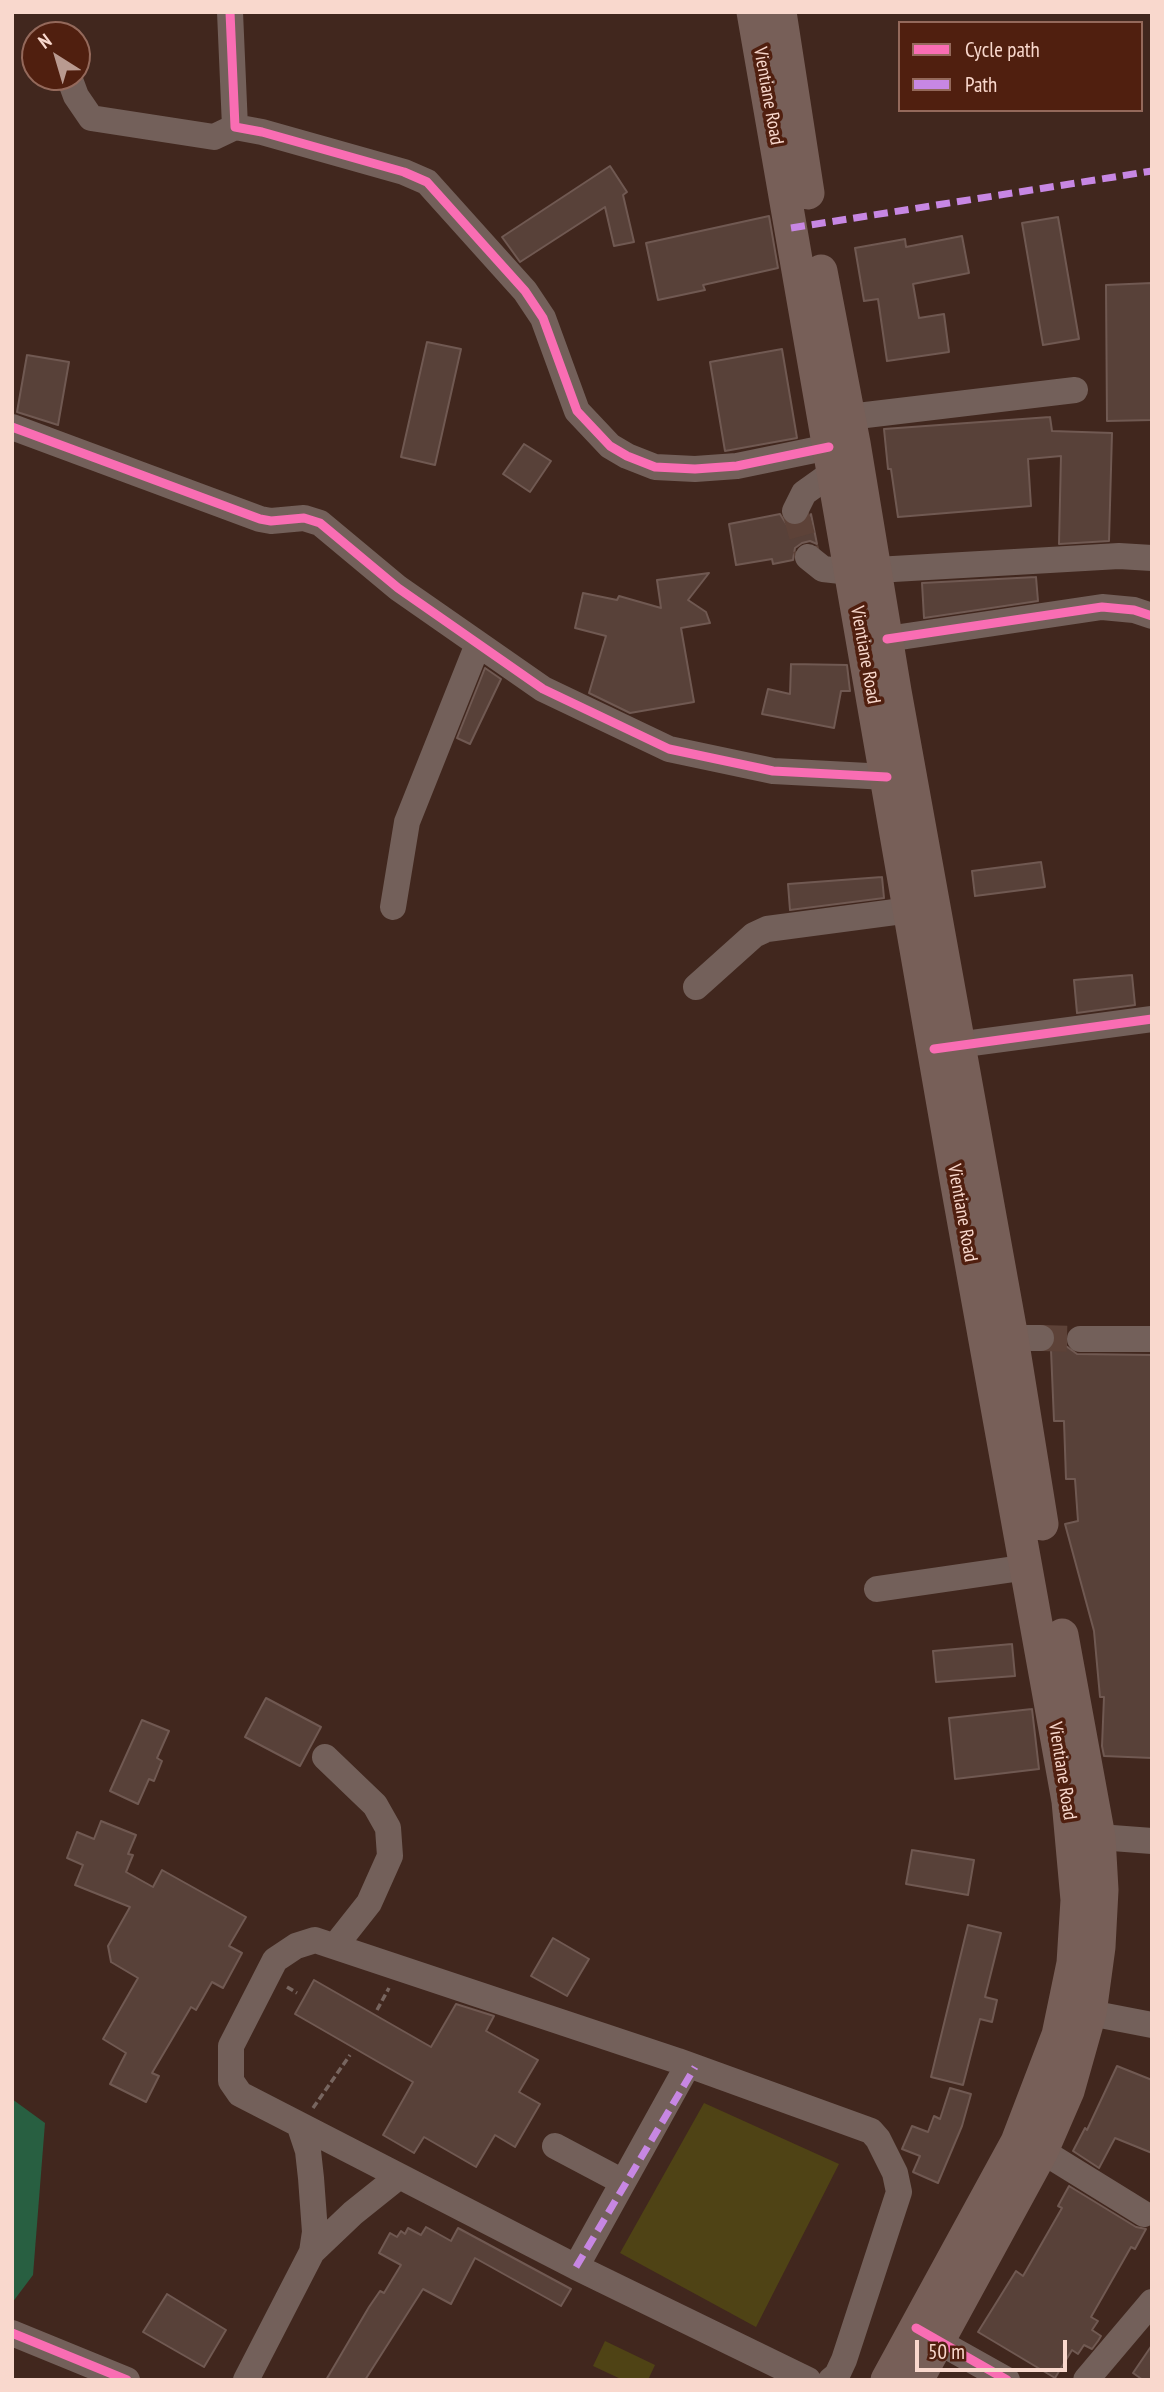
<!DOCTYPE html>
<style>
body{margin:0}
#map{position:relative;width:1164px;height:2392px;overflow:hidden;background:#41271e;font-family:"PT Sans Narrow",sans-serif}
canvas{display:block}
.frame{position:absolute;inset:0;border:14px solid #f9d8cd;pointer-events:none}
.legend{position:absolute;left:898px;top:21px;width:245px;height:91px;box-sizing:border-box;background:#501f0f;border:2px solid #94695b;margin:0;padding:9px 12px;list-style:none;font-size:21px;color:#f9d8cd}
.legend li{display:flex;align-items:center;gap:14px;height:35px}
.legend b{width:35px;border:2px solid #94695b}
.north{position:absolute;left:21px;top:21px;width:70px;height:70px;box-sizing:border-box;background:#501f0f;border:2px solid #94695b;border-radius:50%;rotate:323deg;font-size:19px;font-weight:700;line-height:28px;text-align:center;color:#f9d8cd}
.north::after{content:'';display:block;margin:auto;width:24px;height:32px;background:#b99a90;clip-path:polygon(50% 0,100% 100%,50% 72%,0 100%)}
.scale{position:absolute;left:915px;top:2340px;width:152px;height:32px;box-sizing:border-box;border:4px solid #f9d8cd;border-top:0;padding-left:9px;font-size:21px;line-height:24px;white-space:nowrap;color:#f9d8cd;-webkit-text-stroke:5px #501f0f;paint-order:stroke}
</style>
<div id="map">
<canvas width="1164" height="2392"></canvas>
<div class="frame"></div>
<ul class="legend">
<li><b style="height:9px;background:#f96db3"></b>Cycle path</li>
<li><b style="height:9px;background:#c787e3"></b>Path</li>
</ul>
<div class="north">N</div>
<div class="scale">50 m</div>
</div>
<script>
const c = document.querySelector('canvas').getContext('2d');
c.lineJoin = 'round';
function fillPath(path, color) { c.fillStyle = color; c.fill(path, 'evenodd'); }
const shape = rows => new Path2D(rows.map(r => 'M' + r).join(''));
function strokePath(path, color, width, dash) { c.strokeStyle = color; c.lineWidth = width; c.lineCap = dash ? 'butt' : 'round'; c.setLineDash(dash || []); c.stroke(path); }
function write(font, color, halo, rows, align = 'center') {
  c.font = font + ' "PT Sans Narrow",sans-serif'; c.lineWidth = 7; c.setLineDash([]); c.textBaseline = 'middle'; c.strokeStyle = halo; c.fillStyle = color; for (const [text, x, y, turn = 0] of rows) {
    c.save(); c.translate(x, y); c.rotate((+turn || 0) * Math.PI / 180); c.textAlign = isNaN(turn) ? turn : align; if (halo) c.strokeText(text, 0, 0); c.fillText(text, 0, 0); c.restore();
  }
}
fillPath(shape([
 [704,2103,839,2164,756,2327,620,2253],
 [605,2341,655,2365,648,2380,623,2380,593,2366]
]), '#4f4315');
fillPath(shape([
 [12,2099,45,2123,33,2275,12,2303]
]), '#285f41');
const building = shape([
 [610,166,627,192,623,195,634,242,614,246,605,207,520,262,502,237,610,166],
 [769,216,778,268,703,285,705,290,658,300,646,243,769,216],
 [1058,217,1079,339,1043,345,1022,223,1058,217],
 [962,236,969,273,913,284,919,318,944,314,949,352,887,361,878,299,864,301,855,248,905,239,906,247,962,236],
 [1152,283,1152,420,1107,421,1106,285,1152,283],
 [427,342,461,349,435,465,401,457,427,342],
 [782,349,797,438,725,451,710,362,782,349],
 [27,355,69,362,58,425,17,412,27,355],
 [1050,417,1052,431,1112,433,1109,541,1059,544,1061,456,1028,459,1031,506,898,517,891,469,888,469,884,429,1050,417],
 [524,444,551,461,530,492,503,474,524,444],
 [780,514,787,525,795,527,804,524,811,514,817,544,810,541,802,543,795,548,793,560,773,564,772,559,736,565,729,524,780,514],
 [709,573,688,600,706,612,710,623,681,628,694,702,630,713,589,693,606,636,575,628,583,593,617,600,619,596,661,608,657,580,709,573],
 [1036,577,1038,601,924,618,922,583,1036,577],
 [791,664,847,665,850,691,841,691,834,728,762,714,768,689,790,694,791,664],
 [485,668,501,679,470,744,457,738,485,668],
 [1041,862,1045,887,975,896,972,871,1041,862],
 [882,877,884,898,790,910,788,884,882,877],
 [1132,975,1135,1005,1077,1013,1074,980,1132,975],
 [1066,1332,1066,1346,1077,1354,1152,1355,1152,1758,1104,1756,1102,1746,1104,1697,1100,1697,1094,1631,1065,1524,1078,1521,1075,1479,1066,1479,1064,1421,1054,1421,1051,1350,1057,1339,1055,1333,1066,1332],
 [1012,1644,1015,1676,936,1682,933,1651,1012,1644],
 [266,1698,321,1727,300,1766,245,1737,266,1698],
 [1032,1709,1039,1769,955,1779,949,1718,1032,1709],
 [142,1720,169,1731,157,1758,162,1761,154,1781,149,1779,138,1804,110,1791,142,1720],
 [101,1821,136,1835,128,1854,133,1855,126,1872,153,1887,162,1870,246,1917,229,1946,242,1953,223,1988,212,1982,196,2010,191,2007,152,2073,159,2076,146,2102,110,2084,126,2053,103,2039,138,1978,111,1962,108,1946,130,1907,75,1885,83,1865,67,1858,77,1832,94,1839,101,1821],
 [912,1850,974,1860,968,1895,906,1884,912,1850],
 [968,1925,1001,1933,985,1997,997,2000,992,2022,980,2019,963,2085,931,2077,968,1925],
 [553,1938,589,1959,567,1996,531,1976,553,1938],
 [314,1980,431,2047,456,2004,494,2016,486,2031,538,2060,519,2092,540,2104,515,2147,495,2135,476,2167,424,2137,414,2153,383,2135,413,2082,295,2014,314,1980],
 [1117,2066,1152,2080,1152,2153,1115,2138,1099,2168,1073,2151,1085,2128,1087,2130,1117,2066],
 [950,2088,971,2094,962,2126,938,2183,913,2172,920,2156,902,2149,912,2126,928,2132,934,2116,940,2119,950,2088],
 [1069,2186,1136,2227,1146,2229,1135,2249,1131,2247,1091,2317,1098,2321,1092,2330,1101,2336,1098,2341,1092,2349,1084,2345,1078,2354,1072,2350,1055,2378,978,2332,1016,2271,1023,2276,1062,2208,1058,2206,1069,2186],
 [426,2227,451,2241,458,2228,571,2289,561,2306,475,2258,451,2304,423,2289,365,2380,326,2380,369,2307,380,2291,384,2293,401,2265,379,2253,390,2233,397,2237,401,2231,405,2234,408,2228,421,2235,426,2227],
 [167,2294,226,2330,204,2367,143,2332,167,2294],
 [1152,2345,1152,2380,1143,2380,1133,2373,1152,2345]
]);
fillPath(building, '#584139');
strokePath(building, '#705952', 2);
strokePath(shape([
 [795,511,808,557],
 [1041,1338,1080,1339]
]), '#5d4238', 26, [26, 13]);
strokePath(shape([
 [287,1987,297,1993],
 [377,2010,389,1988],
 [313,2108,350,2055]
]), '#77655f', 3.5, [7, 3.5]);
strokePath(shape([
 [230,12,235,127,262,132,404,172,427,182,525,291,543,318,577,411,610,446,627,456,655,467,695,469,737,466,829,447],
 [69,77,76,96,91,118,214,137,235,127],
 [849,417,1075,390],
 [12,427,260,519,271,521,304,518,320,523,398,588,543,689,669,749,773,771,887,777],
 [795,511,804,493,832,473],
 [808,557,823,569,850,572],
 [876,570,1119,556,1152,558],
 [887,639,1102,607,1134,610,1152,616],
 [393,907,407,822,478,644],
 [696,987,754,935,767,929,910,910],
 [942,1047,1152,1019],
 [1012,1338,1041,1338],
 [1080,1339,1152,1339],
 [877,1589,1028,1567],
 [325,1757,375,1805,388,1828,390,1856,369,1903,335,1946],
 [1099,1837,1152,1841],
 [1090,2013,1152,2025],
 [300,2127,308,2151,311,2178,315,2232,312,2252],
 [555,2146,623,2182],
 [1042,2151,1144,2214],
 [576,2267,688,2065],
 [12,2333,127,2380],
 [923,2333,1007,2380],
 [246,2380,312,2252,353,2213,398,2177],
 [808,2380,576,2267,240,2094,231,2081,231,2046,275,1960,296,1946,315,1940,678,2061,871,2131,878,2139,895,2173,899,2192,844,2360,837,2375,831,2380],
 [1086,2380,1152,2302]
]), '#73605a', 26);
strokePath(shape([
 [753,12,957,1185,1068,1801,1077,1900,1073,1963,1058,2035,1017,2142,887,2380],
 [780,12,808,193],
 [821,271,854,443,895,691,1012,1338,1042,1524],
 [917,2380,1042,2151,1068,2091,1090,2013,1099,1947,1102,1890,1099,1837,1062,1635]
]), '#775f58', 33);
strokePath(shape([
 [791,228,1152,171],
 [576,2267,695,2067]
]), '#c787e3', 7, [14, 7]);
strokePath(shape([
 [230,12,235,127,262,132,404,172,427,182,525,291,543,318,577,411,610,446,627,456,655,467,695,469,737,466,829,447],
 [12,427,260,519,271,521,304,518,320,523,398,588,543,689,669,749,773,771,887,777],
 [887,639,1102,607,1134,610,1152,616],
 [934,1049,1152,1019],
 [916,2328,1007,2380],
 [12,2333,127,2380]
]), '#f96db3', 9);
write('19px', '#f9d8cd', '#501f0f', [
 ["Vientiane Road",768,96,80],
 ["Vientiane Road",865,655,80],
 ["Vientiane Road",962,1213,80],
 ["Vientiane Road",1062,1771,81]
]);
</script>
